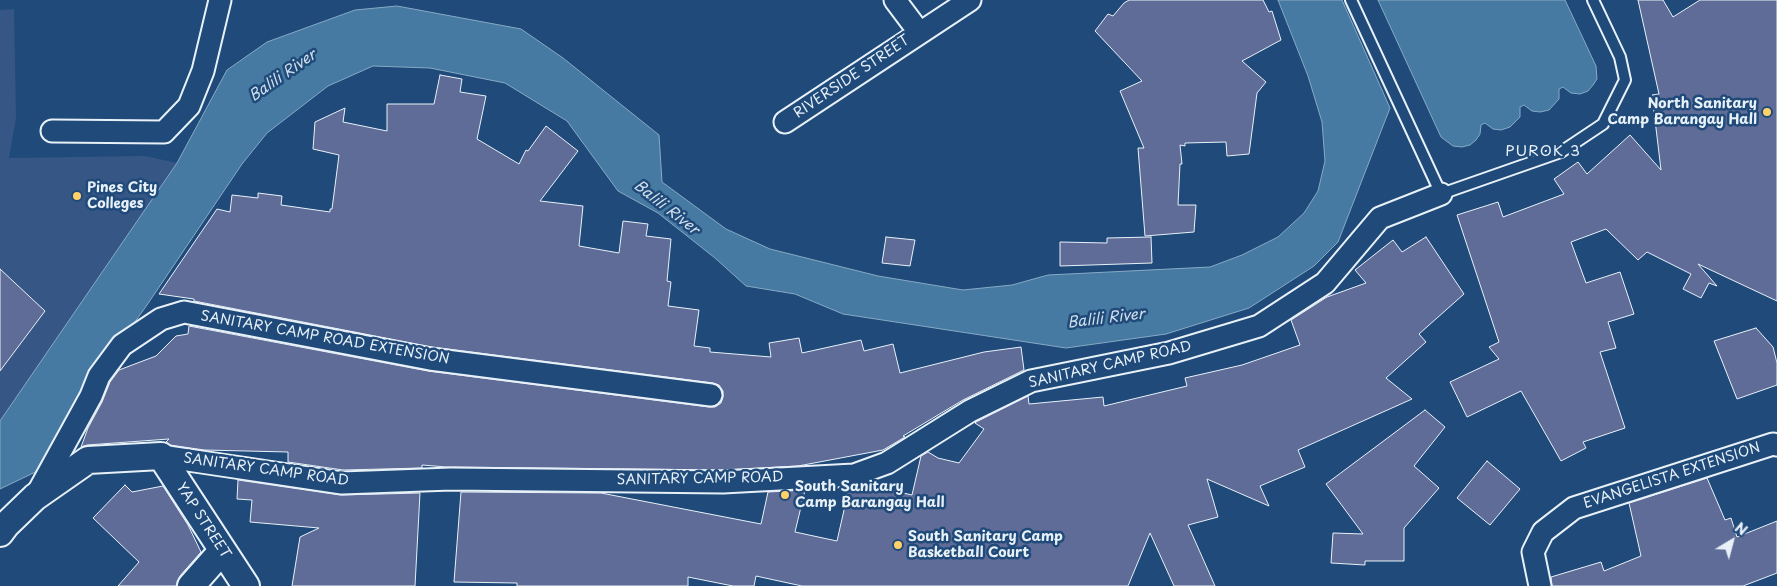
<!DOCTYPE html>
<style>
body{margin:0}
#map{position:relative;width:1777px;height:586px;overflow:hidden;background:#1f4a7a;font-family:"Playpen Sans",sans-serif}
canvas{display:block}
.north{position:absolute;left:1707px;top:516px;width:50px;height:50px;-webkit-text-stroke:4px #1f4a7a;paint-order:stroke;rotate:37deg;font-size:14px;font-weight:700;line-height:20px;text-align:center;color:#e8f1f8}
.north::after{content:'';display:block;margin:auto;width:18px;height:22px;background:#e8f1f8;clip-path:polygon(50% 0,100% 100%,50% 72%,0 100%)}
</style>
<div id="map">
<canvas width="1777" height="586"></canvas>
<div class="north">N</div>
</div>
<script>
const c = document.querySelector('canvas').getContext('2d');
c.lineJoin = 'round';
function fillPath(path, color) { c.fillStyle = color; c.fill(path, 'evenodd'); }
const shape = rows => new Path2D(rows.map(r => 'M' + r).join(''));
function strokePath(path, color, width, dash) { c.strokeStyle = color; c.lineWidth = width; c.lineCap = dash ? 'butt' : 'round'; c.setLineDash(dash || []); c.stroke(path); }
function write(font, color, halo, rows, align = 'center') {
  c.font = font + ' "Playpen Sans",sans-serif'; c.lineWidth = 5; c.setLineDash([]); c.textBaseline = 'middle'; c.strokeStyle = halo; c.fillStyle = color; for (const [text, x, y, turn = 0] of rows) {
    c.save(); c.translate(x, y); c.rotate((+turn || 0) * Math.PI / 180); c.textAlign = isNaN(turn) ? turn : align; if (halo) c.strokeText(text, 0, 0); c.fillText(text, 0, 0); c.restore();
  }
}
fillPath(shape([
 [14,9,16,118,9,158,145,156,177,163,0,421,0,10]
]), '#365785');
const water = shape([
 [1278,0,1342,0,1390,108,1338,242,1314,266,1249,308,1166,334,1066,348,843,314,795,294,746,286,715,258,658,213,618,191,567,121,505,83,430,68,373,66,328,86,267,133,242,164,147,305,86,390,48,466,0,489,0,421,177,163,227,70,267,42,355,10,397,6,521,29,563,58,659,135,662,182,726,229,770,249,878,276,963,290,1012,285,1048,275,1210,267,1242,255,1278,237,1304,213,1318,191,1325,161,1322,122,1308,76,1278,0],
 [1378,0,1565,0,1596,66,1597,79,1593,85,1588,91,1580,94,1571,93,1563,87,1559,89,1559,99,1549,110,1540,112,1532,111,1524,105,1520,107,1520,117,1510,127,1501,130,1493,129,1485,123,1481,125,1480,134,1476,140,1470,145,1462,147,1453,146,1441,137,1378,0]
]);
fillPath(water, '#467aa3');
strokePath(water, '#87aac5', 1);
const building = shape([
 [1129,0,1263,0,1269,12,1272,11,1281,40,1242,61,1266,82,1257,93,1249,154,1227,156,1226,142,1185,143,1185,146,1180,145,1182,164,1180,164,1178,205,1196,205,1194,232,1145,236,1138,148,1144,148,1120,91,1142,81,1095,31,1108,14,1113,16,1124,3,1129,0],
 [1638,0,1663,0,1673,17,1700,0,1777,0,1777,301,1698,264,1717,286,1709,283,1701,298,1683,289,1691,274,1647,252,1638,260,1606,229,1571,242,1586,283,1620,272,1634,314,1608,322,1616,348,1600,352,1625,428,1583,442,1586,448,1561,461,1521,391,1467,417,1450,382,1499,359,1489,347,1499,342,1457,215,1498,202,1503,217,1564,194,1554,179,1578,162,1587,174,1630,135,1661,170,1652,95,1659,94,1638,0],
 [440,75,462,79,460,92,486,96,477,139,519,164,526,150,528,151,546,126,578,151,540,201,583,206,579,246,619,253,623,221,648,224,646,236,671,239,667,281,671,282,668,306,699,310,694,346,710,348,710,352,771,357,769,343,799,338,802,353,861,340,864,351,893,344,900,373,984,352,1021,347,1024,370,963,400,903,436,905,437,883,450,798,466,723,470,446,467,422,465,422,468,343,470,288,462,288,452,204,450,170,445,166,442,169,439,87,445,81,447,88,428,102,402,110,382,119,370,156,356,176,336,188,334,189,326,428,371,709,407,715,407,721,403,723,397,723,391,719,385,713,383,432,347,194,301,194,299,159,294,217,209,230,212,232,195,258,198,258,193,282,196,281,205,330,212,330,209,332,209,339,155,313,149,315,122,345,108,343,122,387,131,387,104,434,104,440,75],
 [886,237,915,240,910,266,882,263,886,237],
 [1151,237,1152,263,1060,266,1060,242,1107,243,1107,238,1151,237],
 [1426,237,1464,294,1419,334,1426,342,1386,378,1412,399,1298,450,1305,467,1260,486,1269,506,1207,479,1218,517,1188,525,1215,586,1174,586,1150,533,1128,586,802,586,756,576,754,586,733,586,688,577,688,586,517,586,517,583,454,582,461,492,601,493,761,524,768,492,805,490,795,532,837,541,849,488,865,484,912,495,921,456,928,452,938,458,959,463,984,429,975,423,976,422,1028,396,1029,404,1103,397,1104,406,1187,386,1185,378,1242,365,1300,345,1291,320,1327,297,1366,283,1355,270,1393,240,1402,252,1426,237],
 [0,269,45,311,0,371,0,269],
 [1756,328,1773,347,1777,363,1777,385,1737,399,1714,341,1756,328],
 [1425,410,1445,427,1414,466,1439,488,1404,528,1404,561,1365,561,1365,565,1331,563,1333,533,1363,534,1326,484,1425,410],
 [1487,461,1520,489,1490,525,1457,498,1487,461],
 [1707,478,1725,520,1731,518,1737,537,1777,521,1777,573,1743,586,1552,586,1551,577,1601,562,1604,571,1641,556,1629,503,1707,478],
 [238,480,340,495,420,493,415,586,292,586,300,537,319,528,250,522,252,500,237,499,238,480],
 [125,485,132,492,163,486,188,525,201,552,180,576,176,586,118,586,139,562,93,518,125,485]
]);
fillPath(building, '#606c98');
strokePath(building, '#e8f1f8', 1);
const service = shape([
 [1351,0,1441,194,1561,152,1603,124,1625,80,1620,57,1593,0]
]);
const minor = shape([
 [895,0,919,32],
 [785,122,970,0],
 [52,131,164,132,189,106,203,71,220,0],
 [161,456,342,483,451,479,723,482,854,475,887,463,970,411,1031,381,1169,353,1259,326,1325,283,1380,218,1441,194],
 [37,494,91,396,99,376,122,345,161,319,184,312,430,359,711,395],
 [1540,586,1533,552,1543,532,1574,508,1773,444,1777,445]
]);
const tertiary = shape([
 [0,533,6,525,35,497,88,460,161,456,246,586],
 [191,586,222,551]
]);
strokePath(service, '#e8f1f8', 14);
strokePath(minor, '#e8f1f8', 25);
strokePath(tertiary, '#e8f1f8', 30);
strokePath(service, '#1f4a7a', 10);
strokePath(minor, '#1f4a7a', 21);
strokePath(tertiary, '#1f4a7a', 26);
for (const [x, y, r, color] of [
 [1767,112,5,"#ffd166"],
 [77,196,5,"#ffd166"],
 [785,495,5,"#ffd166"],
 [898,545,5,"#ffd166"]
]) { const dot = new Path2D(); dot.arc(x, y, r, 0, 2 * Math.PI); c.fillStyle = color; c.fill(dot); strokePath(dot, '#1f4a7a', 2); }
write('14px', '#e8f1f8', '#1f4a7a', [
 ["RIVERSIDE STREET",852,77,-34],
 ["SANITARY CAMP ROAD EXTENSION",325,338,10],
 ["SANITARY CAMP ROAD",1110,365,-13],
 ["SANITARY CAMP ROAD",266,470,8],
 ["EVANGELISTA EXTENSION",1672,476,-18],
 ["SANITARY CAMP ROAD",700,479,-1],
 ["YAP STREET",203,521,57]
]);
write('bold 14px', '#e8f1f8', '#1f4a7a', [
 ["North Sanitary",1757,104,"right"],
 ["Camp Barangay Hall",1757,120,"right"],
 ["Pines City",87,188],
 ["Colleges",87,204],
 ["South Sanitary",795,487],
 ["Camp Barangay Hall",795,503],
 ["South Sanitary Camp",908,537],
 ["Basketball Court",908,553]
], 'left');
write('italic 15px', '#d0dfeb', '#1f4a7a', [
 ["Balili River",283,76,-35],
 ["Balili River",666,208,38],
 ["Balili River",1106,319,-7]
]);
c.letterSpacing = '1px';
write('15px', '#e8f1f8', '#1f4a7a', [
 ["PUROK 3",1543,152]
]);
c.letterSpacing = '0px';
</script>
